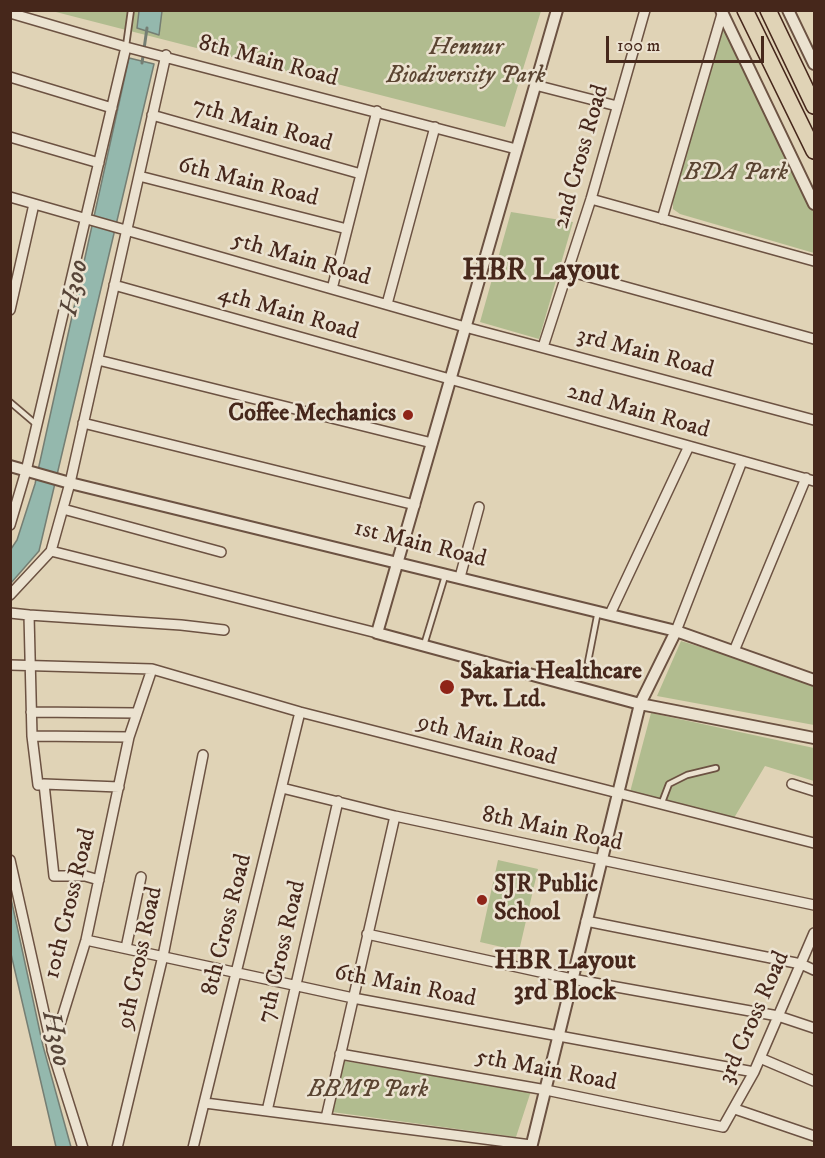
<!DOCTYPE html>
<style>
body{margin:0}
#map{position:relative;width:825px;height:1158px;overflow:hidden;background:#e0d3b6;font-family:"IM FELL DW Pica",serif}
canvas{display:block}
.frame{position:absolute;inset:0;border:12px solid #46271b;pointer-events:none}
.scale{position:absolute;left:606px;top:36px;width:158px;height:27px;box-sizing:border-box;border:3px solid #46271b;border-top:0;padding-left:8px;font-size:18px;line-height:21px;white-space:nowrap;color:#46271b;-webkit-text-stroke:4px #ebe2d0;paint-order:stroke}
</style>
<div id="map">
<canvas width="825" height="1158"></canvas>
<div class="frame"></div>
<div class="scale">100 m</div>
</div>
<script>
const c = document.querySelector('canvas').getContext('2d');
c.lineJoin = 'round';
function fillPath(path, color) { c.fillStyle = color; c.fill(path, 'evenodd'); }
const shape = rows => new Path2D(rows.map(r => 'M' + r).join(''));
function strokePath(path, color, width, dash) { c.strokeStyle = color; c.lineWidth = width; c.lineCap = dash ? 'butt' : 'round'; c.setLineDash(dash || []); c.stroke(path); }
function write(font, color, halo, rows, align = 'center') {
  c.font = font + ' "IM FELL DW Pica",serif'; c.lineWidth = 5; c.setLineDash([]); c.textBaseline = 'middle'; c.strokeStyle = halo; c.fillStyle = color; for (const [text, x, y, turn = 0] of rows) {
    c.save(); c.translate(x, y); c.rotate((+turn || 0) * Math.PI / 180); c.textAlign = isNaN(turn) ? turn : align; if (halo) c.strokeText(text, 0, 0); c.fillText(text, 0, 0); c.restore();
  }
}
fillPath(shape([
 [52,11,541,11,505,127],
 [722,26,814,212,814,253,680,214,673,209,673,198],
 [511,212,573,222,539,339,480,322],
 [681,641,814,682,814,725,657,696],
 [651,713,814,748,814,781,765,766,734,818,630,792],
 [498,860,538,869,519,951,480,942],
 [344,1061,531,1091,516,1137,332,1112]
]), '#b1bc8f');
const water = shape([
 [139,11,162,11,159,35,137,28,139,11],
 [129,58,154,64,39,551,11,583,11,549,17,540,35,484,129,58],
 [10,894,43,1046,71,1147,56,1147,11,954,10,894]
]);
fillPath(water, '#94b8ad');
strokePath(water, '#757e73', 1.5);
strokePath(shape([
 [142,63,147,28]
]), '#757e73', 3);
const service = shape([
 [126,46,131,10],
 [10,402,37,425],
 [424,645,445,576],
 [588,662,598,611],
 [661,805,669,784,687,775,716,768]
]);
const minor = shape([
 [10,13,126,47,516,149],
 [10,77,112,108],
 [535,85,617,106],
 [152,115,361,174],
 [10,137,99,163],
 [139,176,347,229],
 [10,197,465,327,814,420],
 [591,199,814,261],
 [662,219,722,14],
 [568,271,814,339],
 [114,285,814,481],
 [332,289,377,111],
 [387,304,435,127],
 [10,310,34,204],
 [543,347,591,199,645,10],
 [98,360,432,443],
 [83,423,415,505],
 [63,509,221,552],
 [10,525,26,471,126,47],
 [51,551,377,633],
 [460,577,479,507],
 [10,595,51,551,70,483,166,55],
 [10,613,29,615],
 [610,614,689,446],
 [676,631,742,461],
 [734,651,806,478],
 [10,665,152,669,300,712,814,843],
 [31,712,136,713],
 [32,736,129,737],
 [44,784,119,787],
 [792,784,814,791],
 [282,788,395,816,814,905],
 [10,860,52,1048],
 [99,880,85,876,54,876,44,784,38,785,32,736,29,615,181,625,224,630],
 [586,921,801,964,814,970],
 [367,934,572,979,778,1016,814,1028],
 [86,940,353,998,754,1072],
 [126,948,141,877],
 [340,1054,546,1090,723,1127,754,1072,814,933],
 [760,1058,814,1081],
 [205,1103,531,1145],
 [735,1109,814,1136],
 [267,1111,338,801],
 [326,1118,395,816],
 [83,1148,52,1050,86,940,129,737,152,669],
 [117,1148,163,956,203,755],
 [193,1148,300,712]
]);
const tertiary = shape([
 [557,10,377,633,640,704,814,738],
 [721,10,814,204],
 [788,10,814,64],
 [10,466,70,483,676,631,814,680],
 [531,1148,640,704,676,631]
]);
const trunk = shape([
 [745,10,814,151],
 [768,10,814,106]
]);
strokePath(service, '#6c5242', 8);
strokePath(minor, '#6c5242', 12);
strokePath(tertiary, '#6c5242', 14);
strokePath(trunk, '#46271b', 18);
strokePath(service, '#ebe2d0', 4.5);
strokePath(minor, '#ebe2d0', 9);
strokePath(tertiary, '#ebe2d0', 10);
strokePath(trunk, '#e0d3b6', 15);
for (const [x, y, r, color] of [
 [408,415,6,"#8f2418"],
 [447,687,8,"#8f2418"],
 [482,900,6,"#8f2418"]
]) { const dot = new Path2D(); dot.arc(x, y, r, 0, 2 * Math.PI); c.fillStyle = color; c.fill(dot); strokePath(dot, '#ebe2d0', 2); }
write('italic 24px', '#5b4532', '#ebe2d0', [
 ["Hennur",466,49],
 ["Biodiversity Park",466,77],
 ["BDA Park",736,174],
 ["BBMP Park",368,1091]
]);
write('24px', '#46271b', '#ebe2d0', [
 ["8th Main Road",268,62,15],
 ["7th Main Road",262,126,16],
 ["2nd Cross Road",582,157,-74],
 ["6th Main Road",248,183,14],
 ["5th Main Road",301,260,16],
 ["4th Main Road",288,314,16],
 ["3rd Main Road",645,354,15],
 ["2nd Main Road",638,412,16],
 ["1st Main Road",420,545,14],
 ["9th Main Road",487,741,15],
 ["8th Main Road",552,830,12],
 ["10th Cross Road",71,904,-76],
 ["8th Cross Road",228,925,-76],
 ["7th Cross Road",283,952,-77],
 ["9th Cross Road",141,958,-78],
 ["6th Main Road",405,987,11],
 ["3rd Cross Road",755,1018,-66],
 ["5th Main Road",546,1071,11]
]);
write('bold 24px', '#46271b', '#ebe2d0', [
 ["Coffee Mechanics",396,415,"right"],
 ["Sakaria Healthcare",460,673],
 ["Pvt. Ltd.",460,701],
 ["SJR Public",494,886],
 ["School",494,914]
], 'left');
write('italic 26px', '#564438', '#ebe2d0', [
 ["H300",76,288,-78],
 ["H300",54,1039,78]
]);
write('bold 27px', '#46271b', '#ebe2d0', [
 ["HBR Layout",565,962],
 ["3rd Block",565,993]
]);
write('bold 30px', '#46271b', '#ebe2d0', [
 ["HBR Layout",541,273]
]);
</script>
